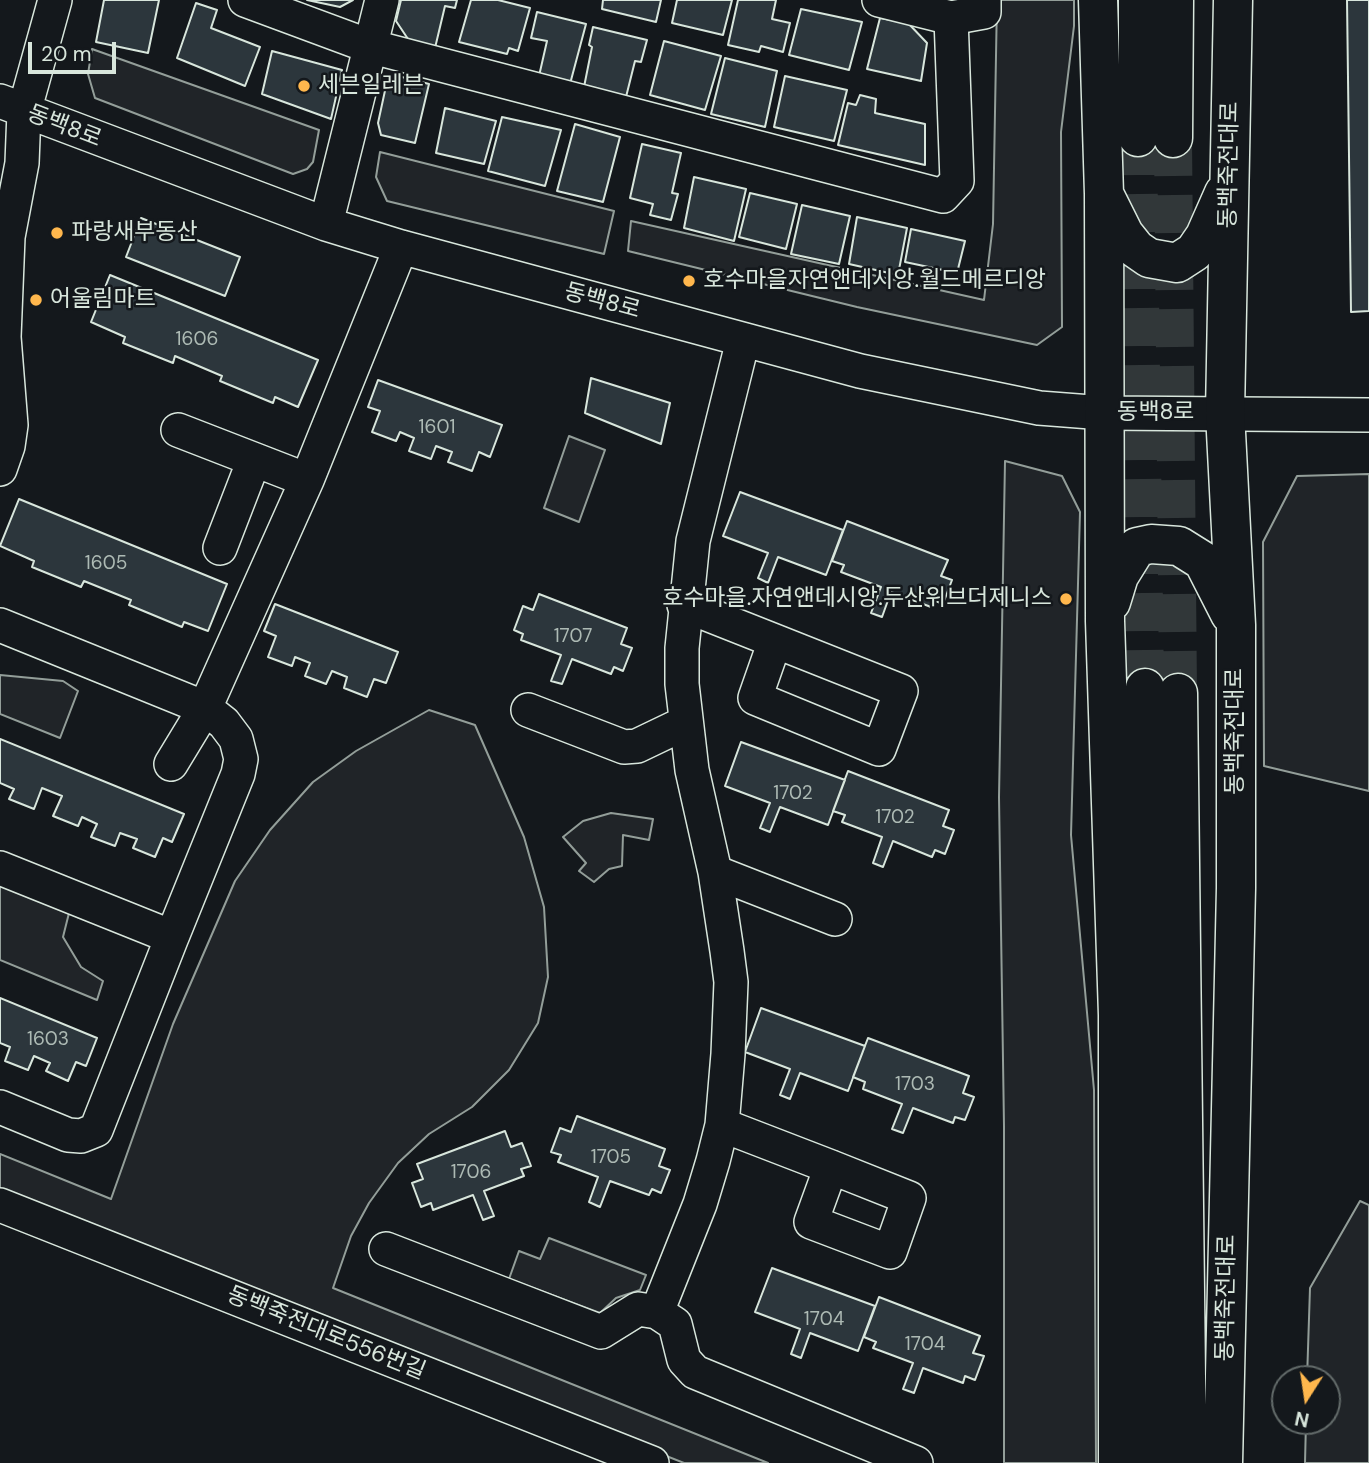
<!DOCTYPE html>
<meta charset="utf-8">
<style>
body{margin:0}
#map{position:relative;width:1369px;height:1463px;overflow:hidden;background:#14181c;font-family:"DM Sans",sans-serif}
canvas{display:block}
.north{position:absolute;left:1271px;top:1365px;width:70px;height:70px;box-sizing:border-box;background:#14181c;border:2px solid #626a69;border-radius:50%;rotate:192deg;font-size:19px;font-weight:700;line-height:28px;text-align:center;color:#d8e6dc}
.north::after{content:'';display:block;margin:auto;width:24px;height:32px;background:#ffb74d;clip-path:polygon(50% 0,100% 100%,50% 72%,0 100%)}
.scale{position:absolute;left:28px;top:42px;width:88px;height:32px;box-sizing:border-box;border:4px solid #d8e6dc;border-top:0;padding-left:9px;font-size:21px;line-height:24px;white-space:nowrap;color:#d8e6dc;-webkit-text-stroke:5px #14181c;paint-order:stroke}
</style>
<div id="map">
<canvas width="1369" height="1463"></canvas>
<div class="north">N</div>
<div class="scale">20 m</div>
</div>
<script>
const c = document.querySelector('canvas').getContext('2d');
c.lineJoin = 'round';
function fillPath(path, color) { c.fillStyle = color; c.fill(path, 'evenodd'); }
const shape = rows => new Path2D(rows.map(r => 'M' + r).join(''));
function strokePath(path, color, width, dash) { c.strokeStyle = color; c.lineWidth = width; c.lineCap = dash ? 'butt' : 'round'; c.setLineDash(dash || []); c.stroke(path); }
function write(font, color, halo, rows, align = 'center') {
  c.font = font + ' "DM Sans","Noto Sans KR",sans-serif'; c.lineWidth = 5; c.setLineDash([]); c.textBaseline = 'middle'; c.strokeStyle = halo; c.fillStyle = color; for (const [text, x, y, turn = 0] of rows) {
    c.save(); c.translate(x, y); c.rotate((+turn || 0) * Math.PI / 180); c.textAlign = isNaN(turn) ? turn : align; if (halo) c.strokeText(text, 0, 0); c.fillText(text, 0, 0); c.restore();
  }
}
const green = shape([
 [997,0,1074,0,1074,26,1061,132,1062,327,1037,345,857,307,628,251,631,221,984,300,993,224,997,0],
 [92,49,319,130,313,162,307,169,293,174,95,98,88,74,92,49],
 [380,152,614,211,604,254,387,201,376,177,380,152],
 [569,436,605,450,579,522,544,508,569,436],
 [1005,461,1062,476,1080,512,1071,835,1094,1090,1096,1463,1004,1463,1004,1126,999,797,1005,461],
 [1369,474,1369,791,1264,766,1263,542,1297,476,1369,474],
 [0,675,63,681,78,691,60,738,0,714,0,675],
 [429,710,475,725,524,837,544,907,548,977,538,1023,509,1070,472,1107,429,1134,398,1163,369,1203,351,1236,333,1288,768,1463,684,1463,0,1193,0,1154,111,1199,173,1024,235,881,270,830,313,782,356,751,429,710],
 [611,813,653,819,649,840,623,835,622,866,609,869,594,882,579,871,586,863,563,837,583,821,611,813],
 [0,885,69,913,63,937,81,967,103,981,97,1000,0,960,0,885],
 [1360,1201,1369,1205,1369,1463,1305,1463,1306,1421,1327,1421,1327,1379,1307,1379,1310,1288,1360,1201],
 [549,1238,646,1275,640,1290,616,1298,600,1313,509,1279,519,1251,540,1259,549,1238]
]);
fillPath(green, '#202428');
strokePath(green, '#939e99', 2);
const building = shape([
 [104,0,159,0,148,53,96,42,104,0],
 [307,0,353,0,340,7,307,0],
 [401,0,457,0,455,8,445,6,435,48,410,42,396,21,401,0],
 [471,0,498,0,530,8,518,51,509,48,507,54,459,42,471,0],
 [603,0,661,0,656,22,602,9,603,0],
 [677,0,732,0,723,35,672,23,677,0],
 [738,0,776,0,772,19,790,23,783,52,761,46,759,52,728,45,738,0],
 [1347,0,1369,0,1369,311,1351,312,1347,0],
 [196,3,217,10,211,28,260,47,245,86,177,58,196,3],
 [801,9,862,22,849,70,789,55,801,9],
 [537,12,586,24,570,84,539,76,547,41,531,38,537,12],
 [880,18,908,23,927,43,921,81,867,69,880,18],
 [593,27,647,40,641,62,635,61,626,97,584,87,592,47,589,45,593,27],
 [664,41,721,56,705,110,650,95,664,41],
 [272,51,342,70,331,119,262,94,272,51],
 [725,58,777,71,765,127,711,114,725,58],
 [398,76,429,84,415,143,381,135,378,123,386,86,398,76],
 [785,76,847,90,834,141,774,127,785,76],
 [860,95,876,99,875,113,925,124,925,165,838,145,848,103,856,105,860,95],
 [445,108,496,121,484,164,436,153,445,108],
 [502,117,561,130,545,186,488,171,502,117],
 [575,124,620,137,603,202,557,191,575,124],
 [642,144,681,153,672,193,678,194,671,220,650,215,653,204,630,198,642,144],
 [694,177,746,189,734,241,684,228,694,177],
 [750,193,797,204,786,249,739,237,750,193],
 [802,205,850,216,839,264,791,254,802,205],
 [857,217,907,228,898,275,849,264,857,217],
 [141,218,240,257,225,296,126,257,141,218],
 [911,229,965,241,957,273,905,262,911,229],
 [110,275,318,360,298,407,275,397,273,403,220,381,222,376,175,356,173,363,123,343,125,337,91,322,110,275],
 [591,378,670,403,661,444,585,413,591,378],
 [378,380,502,425,490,457,479,452,472,471,448,462,452,452,436,446,431,459,409,451,414,438,400,432,396,441,372,432,380,411,368,407,378,380],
 [740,492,843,530,826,575,778,557,768,583,758,578,768,553,723,536,740,492],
 [19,499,227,584,208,631,184,622,182,627,129,605,131,600,84,581,81,587,32,567,34,561,0,546,19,499],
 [847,521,948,560,941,576,952,580,943,604,933,600,931,607,891,592,882,617,871,613,881,587,841,572,844,565,832,561,847,521],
 [539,594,627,628,621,644,632,648,623,671,614,667,611,674,572,659,562,684,551,681,561,655,521,640,523,634,514,630,523,606,533,610,539,594],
 [275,604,398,652,386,683,374,679,367,697,344,688,347,677,332,671,326,684,305,676,310,663,295,657,292,666,268,657,276,636,264,631,275,604],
 [0,739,184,814,172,842,163,838,155,857,133,848,137,839,120,833,115,846,91,837,97,824,82,817,78,826,53,816,62,796,42,788,34,809,9,799,14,789,0,783,0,739],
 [741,742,845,780,828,825,780,807,770,832,760,828,770,803,725,786,741,742],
 [848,771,949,810,943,826,954,830,945,854,935,850,932,857,893,841,883,867,873,863,882,837,842,822,845,815,833,811,848,771],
 [0,998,97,1038,86,1066,76,1062,68,1081,46,1071,50,1063,34,1056,28,1070,5,1061,10,1047,0,1043,0,998],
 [761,1008,865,1046,848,1091,800,1073,790,1099,780,1095,790,1069,745,1052,761,1008],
 [868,1038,969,1076,963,1093,974,1097,965,1120,955,1117,953,1123,913,1108,903,1133,892,1129,902,1104,863,1089,865,1082,853,1077,868,1038],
 [577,1116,665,1149,659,1166,670,1170,661,1193,652,1189,649,1195,610,1181,600,1207,589,1202,598,1177,558,1162,561,1155,551,1152,560,1128,571,1132,577,1116],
 [505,1131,511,1147,522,1143,531,1166,521,1169,524,1176,484,1191,494,1216,483,1220,473,1195,433,1210,431,1203,421,1207,412,1183,423,1179,417,1164,505,1131],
 [772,1268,875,1306,858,1351,810,1333,801,1358,791,1354,800,1329,755,1312,772,1268],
 [879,1297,980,1336,973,1353,984,1356,975,1380,965,1376,963,1383,923,1368,914,1393,903,1389,913,1363,873,1348,876,1342,864,1337,879,1297]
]);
fillPath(building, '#2c363c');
strokePath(building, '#d8e6dc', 2);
strokePath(shape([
 [1138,137,1145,688],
 [1173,138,1178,693]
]), '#313739', 38, [38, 19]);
const minor = shape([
 [245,0,369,46,943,196,957,181,951,18],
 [879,0,951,18,984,12,984,0],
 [0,101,326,224,401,247,860,371,1039,408,1104,413,1369,415],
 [326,224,382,0],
 [743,340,693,541,682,648,682,684,692,770,715,872,727,951,731,982,728,1054,722,1125,713,1161,700,1204,657,1312,675,1324,684,1360,695,1372,916,1463],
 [178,430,307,480],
 [0,469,8,446,11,425,4,337,8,237,22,163,24,112,55,0],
 [220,548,254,460],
 [684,605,775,641,901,691,879,749,755,698,775,641],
 [0,625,205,708,224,723,236,739,241,759,238,774,172,937,0,868],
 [528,710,624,747,637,746,685,723],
 [171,764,205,708,307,480,401,247],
 [715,872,835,919],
 [0,1107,68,1135,81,1136,96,1130,172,937],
 [722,1125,831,1167,909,1198,890,1252,811,1222,831,1167],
 [0,1205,652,1463],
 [386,1249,601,1332,638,1309,657,1312]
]);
const major = shape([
 [1098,0,1104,194,1105,621,1118,1015,1118,1463],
 [1138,137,1138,0],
 [1173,138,1174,0],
 [1105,196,1124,234,1136,249,1149,258,1177,263,1194,252,1205,236,1224,193],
 [1111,602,1119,576,1137,547,1151,544,1179,546,1203,561,1230,614],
 [1145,688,1149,1463],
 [1178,693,1187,1463],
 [1223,1463,1236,888,1236,625,1225,413,1233,0]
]);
strokePath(minor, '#d8e6dc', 36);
strokePath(major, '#d8e6dc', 41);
strokePath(minor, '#14181c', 33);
strokePath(major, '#14181c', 38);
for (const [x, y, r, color] of [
 [304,86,7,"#ffb74d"],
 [57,233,7,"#ffb74d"],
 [689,281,7,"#ffb74d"],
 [36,300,7,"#ffb74d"],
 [1066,599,7,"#ffb74d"]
]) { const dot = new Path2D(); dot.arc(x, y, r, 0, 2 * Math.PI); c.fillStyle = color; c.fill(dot); strokePath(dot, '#14181c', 2.5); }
write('19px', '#adbab4', null, [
 ["1606",197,340],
 ["1601",437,428],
 ["1605",106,564],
 ["1707",573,637],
 ["1702",793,794],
 ["1702",895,818],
 ["1603",48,1040],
 ["1703",915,1085],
 ["1705",611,1158],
 ["1706",471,1173],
 ["1704",824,1320],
 ["1704",925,1345]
]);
write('23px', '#d8e6dc', '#14181c', [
 ["세븐일레븐",318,86],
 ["파랑새부동산",71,233],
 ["호수마을자연앤데시앙.월드메르디앙",703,281],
 ["어울림마트",50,300],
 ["호수마을.자연앤데시앙.두산위브더제니스",1052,599,"right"]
], 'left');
write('23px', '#d8e6dc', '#14181c', [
 ["동백8로",64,127,21],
 ["동백죽전대로",1230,165,-89],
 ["동백8로",602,302,15],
 ["동백8로",1156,413],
 ["동백죽전대로",1236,731,-90],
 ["동백죽전대로",1227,1298,-89],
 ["동백죽전대로556번길",326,1334,22]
]);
</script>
